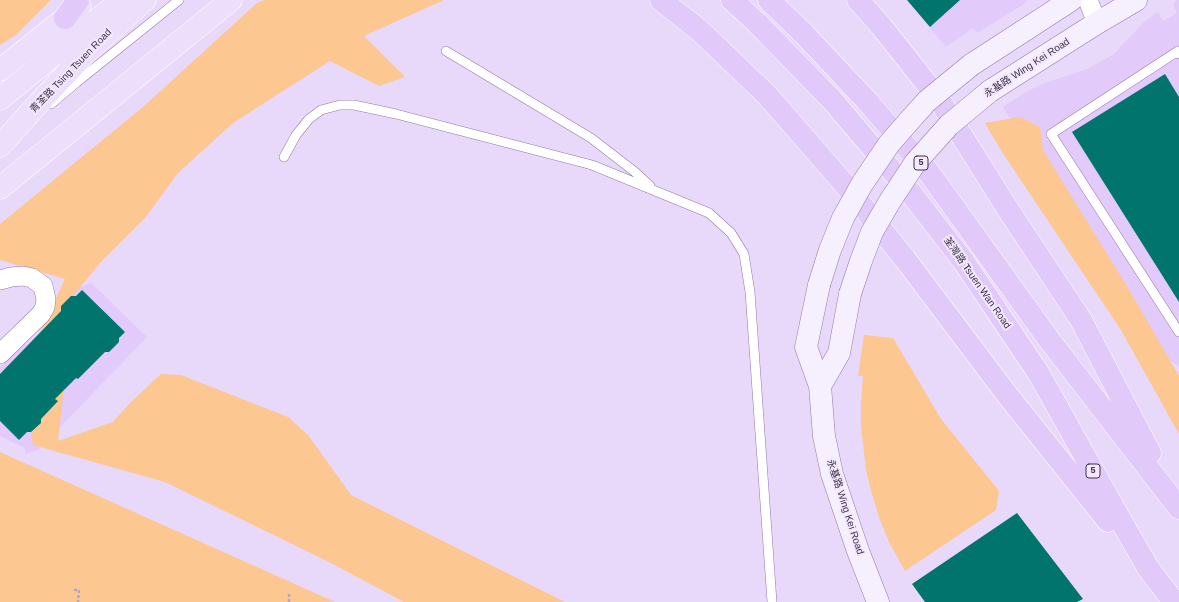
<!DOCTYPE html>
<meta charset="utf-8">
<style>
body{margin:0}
canvas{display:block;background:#e8d8f9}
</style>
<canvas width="1179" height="602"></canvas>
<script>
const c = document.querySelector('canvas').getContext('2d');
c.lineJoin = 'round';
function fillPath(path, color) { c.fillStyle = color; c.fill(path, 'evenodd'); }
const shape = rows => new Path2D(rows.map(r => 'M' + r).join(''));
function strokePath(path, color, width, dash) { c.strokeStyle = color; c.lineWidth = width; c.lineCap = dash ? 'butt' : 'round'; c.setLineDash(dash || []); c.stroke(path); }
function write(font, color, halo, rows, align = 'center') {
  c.font = font + ' Arial,"Noto Sans TC",sans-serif'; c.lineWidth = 4; c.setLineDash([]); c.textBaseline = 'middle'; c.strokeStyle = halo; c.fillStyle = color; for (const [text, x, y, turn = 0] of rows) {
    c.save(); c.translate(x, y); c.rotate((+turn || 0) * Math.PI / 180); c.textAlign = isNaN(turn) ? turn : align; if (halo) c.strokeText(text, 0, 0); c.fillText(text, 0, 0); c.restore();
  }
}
fillPath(shape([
 [907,0,1028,0,1024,4,977,33,973,28,946,47],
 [1178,0,1179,0,1179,366,1156,352,1075,225,1003,107,1024,93,1045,83,1085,70,1113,55,1143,23,1158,12,1163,21,1177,13,1173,3],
 [91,283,147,337,38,450,25,454,25,448,0,436,0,367,25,343,27,345,53,319,74,289]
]), '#e2cafa');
fillPath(shape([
 [0,0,51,0,16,35,0,45],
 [265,0,444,0,364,36,405,77,379,86,330,61,233,123,178,173,145,218,100,263,63,308,65,378,58,441,113,422,131,402,161,374,181,375,288,417,308,435,351,495,565,602,404,602,331,563,165,482,33,445,22,371,65,279,0,260,0,224,143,107,257,3],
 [1020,117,1040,127,1043,150,1131,293,1179,376,1179,434,1121,330,1002,152,985,123],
 [864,335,893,338,941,419,999,491,996,510,905,571,889,542,880,520,872,494,866,470,861,426,861,405,863,376,858,376],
 [0,452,335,602,0,602]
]), '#fcc790');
fillPath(shape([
 [907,0,960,0,930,27],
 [1165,74,1179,97,1179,302,1072,132],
 [82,290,125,332,119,338,119,342,109,352,105,352,78,379,76,378,55,399,58,401,41,419,41,423,31,432,27,432,19,440,0,421,0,374,61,311,61,306,71,296,76,296],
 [1017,513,1083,599,1077,602,925,602,912,584]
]), '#00746d');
const lane = shape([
 [446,51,591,138,635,172,650,186],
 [1179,54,1178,51,1051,134,1179,332],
 [51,104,77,82,179,0],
 [284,157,296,135,309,119,321,110,340,105,354,105,396,114,592,165,709,213,731,233,744,254,750,292,772,602]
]);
const street = shape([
 [1088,0,1097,23],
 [0,280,11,277,23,276,32,278,43,286,46,299,45,307,41,314,0,354]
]);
const secondary = shape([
 [971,65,1071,0],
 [990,91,1097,23,1136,0],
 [819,285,806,347,820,386,824,436,832,474,858,551,878,602],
 [820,386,839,353,850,294]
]);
const primary = shape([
 [0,70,80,6],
 [0,99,78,35,122,0],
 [0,146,47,94,86,53,145,0],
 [0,188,231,0]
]);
const highway = shape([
 [661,0,699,30,767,95,847,187,905,259,1005,392,1108,521],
 [732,0,756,22,832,100,910,192,964,262,1039,374,1112,505,1148,568,1174,602],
 [769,0,804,34,867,101,930,174,1050,341,1179,508],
 [858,0,881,26,938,98,1009,211,1081,320,1150,453],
 [65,18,78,0]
]);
strokePath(lane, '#9279aa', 10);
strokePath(street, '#9279aa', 20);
strokePath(secondary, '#9279aa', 23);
strokePath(primary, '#fff', 23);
strokePath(highway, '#fff', 23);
strokePath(shape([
 [74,590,79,590,78,602],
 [289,602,289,594]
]), '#b5a6c4', 2.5, [3, 2]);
strokePath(lane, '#fff', 9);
strokePath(street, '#fff', 19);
strokePath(secondary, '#f6effe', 22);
strokePath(primary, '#eddffc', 22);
strokePath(highway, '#e1c9fa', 22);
const secondaryBridge = shape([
 [819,285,830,250,843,218,862,184,889,144,909,121,927,101,971,65],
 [850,294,861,261,872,232,890,201,915,163,949,125,990,91]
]);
strokePath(secondaryBridge, '#9279aa', 23, []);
strokePath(secondaryBridge, '#f6effe', 22);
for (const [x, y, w] of [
 [921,163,14],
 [1093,471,14]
]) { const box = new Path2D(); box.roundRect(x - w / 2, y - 7, w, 14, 3); c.fillStyle = '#f3e8fe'; c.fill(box); strokePath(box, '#3d3247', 1); }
write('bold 9px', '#3d3247', null, [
 ["5",921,163],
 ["5",1093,471]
]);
write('10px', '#3d3247', '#f3e8fe', [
 ["永基路 Wing Kei Road",1027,68,-33],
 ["青荃路 Tsing Tsuen Road",71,71,-46],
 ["荃灣路 Tsuen Wan Road",977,283,55],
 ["永基路 Wing Kei Road",845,507,72]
]);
</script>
